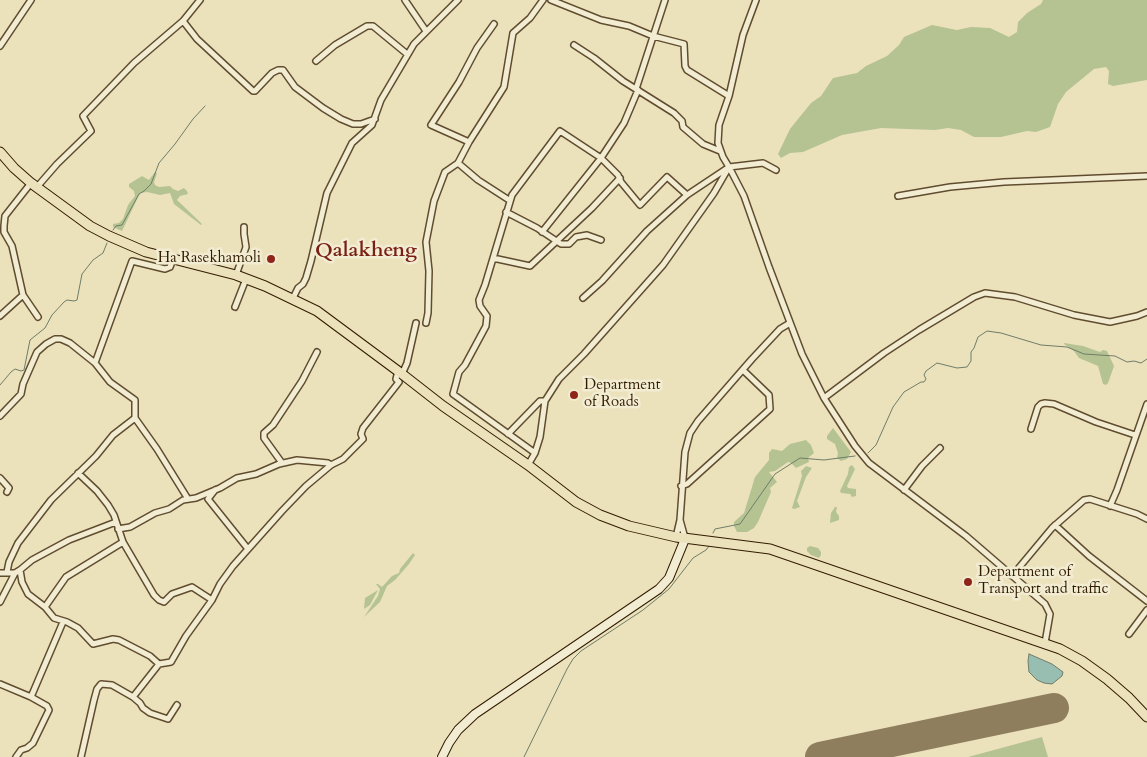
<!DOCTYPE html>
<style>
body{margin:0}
canvas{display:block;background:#ebe1bb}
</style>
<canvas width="1147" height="757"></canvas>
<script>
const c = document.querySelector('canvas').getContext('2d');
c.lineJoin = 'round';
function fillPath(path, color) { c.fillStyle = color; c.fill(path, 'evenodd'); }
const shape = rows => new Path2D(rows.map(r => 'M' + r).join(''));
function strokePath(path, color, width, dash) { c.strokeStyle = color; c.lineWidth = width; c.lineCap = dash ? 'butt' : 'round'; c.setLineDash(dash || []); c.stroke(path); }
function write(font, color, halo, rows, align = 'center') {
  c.font = font + ' Cardo,serif'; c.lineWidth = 5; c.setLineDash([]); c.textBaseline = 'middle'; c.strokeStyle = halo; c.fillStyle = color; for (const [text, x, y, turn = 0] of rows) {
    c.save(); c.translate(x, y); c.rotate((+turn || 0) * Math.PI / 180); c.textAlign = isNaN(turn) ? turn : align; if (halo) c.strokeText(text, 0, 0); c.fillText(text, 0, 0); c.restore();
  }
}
fillPath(shape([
 [1043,0,1147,0,1147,80,1113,86,1108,84,1109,71,1106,67,1094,69,1066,92,1058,104,1050,127,1036,132,1027,131,1001,137,974,137,961,130,948,128,935,130,881,128,842,135,803,152,790,153,781,158,778,154,790,129,811,103,821,96,833,78,857,73,866,66,887,56,899,45,904,37,932,25,957,30,971,27,990,28,1009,37,1017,32,1018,22,1027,13,1041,4],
 [155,172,157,173,154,182,155,185,159,187,170,186,173,189,178,191,184,188,187,191,188,194,180,196,177,200,199,221,202,224,201,225,174,204,170,193,160,195,147,192,140,193,122,231,113,227,113,224,119,223,123,219,128,205,135,196,134,191,129,187,129,184,142,176,149,180],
 [1064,343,1083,346,1100,352,1103,350,1107,351,1114,366,1108,383,1106,385,1103,384,1098,366,1079,358,1074,351,1064,344],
 [833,428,851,452,847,459,841,461,837,458,838,453,835,444,827,439,827,436],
 [806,440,811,445,814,453,808,458,809,462,796,468,791,463,788,462,775,471,769,472,777,482,770,488,771,492,758,522,754,528,747,532,737,532,734,526,734,522,744,513,755,477,769,460,769,453,772,449,782,451,790,444],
 [852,465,855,469,847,486,848,488,856,489,856,496,852,497,850,494,841,493,840,491,848,474,849,467],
 [806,466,812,468,806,477,797,501,800,507,794,509,792,508,802,476,801,471],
 [835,507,837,507,836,512,839,516,839,520,830,523,831,513],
 [810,546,818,548,821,552,821,555,819,558,811,555,807,551,807,548],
 [413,553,415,555,409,564,395,580,387,586,380,602,364,617,378,596,380,589,376,584,378,584,382,587,392,576,399,573,400,569],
 [378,590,370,605,364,609,365,598],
 [1042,737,1048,757,968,757]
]), '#b5c392');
const water = shape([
 [1029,654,1052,664,1063,672,1062,676,1052,684,1044,683,1037,680,1029,672,1028,661,1029,654]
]);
fillPath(water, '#98bdb1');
strokePath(water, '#6f7d6a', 1);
strokePath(shape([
 [113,230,116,226,122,225,139,194,144,191,151,184,159,163,175,144,193,119,205,106],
 [0,385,11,372,15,369,21,371,24,370,30,340,45,328,52,315,64,302,67,300,74,301,77,300,82,274,93,260,103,253,107,243],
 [868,453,876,445,893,407,904,392,921,382,924,382,926,379,924,375,926,371,937,363,957,368,967,367,971,361,971,352,974,348,978,337,987,331,1001,333,1041,345,1067,347,1084,354,1115,356,1127,362,1134,361,1141,363,1147,359],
 [713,533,715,529,740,524,775,474,800,458,824,460,855,456],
 [524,757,567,669,573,659,581,651,643,610,669,589,693,558,706,550,709,546]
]), '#6f7d6a', 1);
strokePath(shape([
 [820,757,1054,708]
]), '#8e7e5e', 30);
const minor = shape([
 [405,0,426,31],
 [551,0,601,20,629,26,653,36,684,44,685,66,687,70,729,96],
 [183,21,197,39,253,91,255,91,272,73,278,70,283,70,295,87,323,108,341,119,353,124,361,124,375,119],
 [574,45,594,58,623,81,674,113,682,121,683,127,703,144,720,151],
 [0,46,31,0],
 [316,61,335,45,367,26,373,26,407,54],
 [636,89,665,0],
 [469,142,431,125,459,82,477,48,494,24],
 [458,163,478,180,509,200],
 [729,167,744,196,769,267,802,354,824,398,855,446,869,463,966,536,1045,604,1050,614,1045,643],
 [31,183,5,216,4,226,4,232,12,246,23,295,38,317],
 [37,187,57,164,91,131,83,116,134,63,183,21,200,0],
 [898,196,950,187,1004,182,1147,176],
 [506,212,537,228,561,244,569,244,576,237,587,235,601,240],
 [542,232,601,158,624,123,638,90],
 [493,258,530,266,592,208,620,178],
 [236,275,246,247,244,234,244,227],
 [293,298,298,288,303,284,306,278,311,261,327,193,352,143,372,125,381,100,414,44,458,0],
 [583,298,602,281,647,231,687,195,729,167,763,163,776,170],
 [235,307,246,279],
 [0,316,23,295],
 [426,323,428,313,429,271,426,242,434,201,445,172,458,163,469,142,504,87,513,33,530,18,543,0],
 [95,363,132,261,165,269,170,267,173,259],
 [402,374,407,363,416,323],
 [824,398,884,353,919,330,974,297,985,293,1015,297,1074,315,1110,322,1137,316,1147,312],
 [0,416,21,394,23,384,37,352,46,344,55,339,61,339,70,343,95,363,110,382,135,400,135,418,157,449,188,499],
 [1031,429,1038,407,1041,404,1045,403,1054,404,1096,422,1135,435],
 [508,434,540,401,545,401],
 [535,453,453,394,459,372,465,365,486,326,487,316,480,306,479,300,485,285,512,195,560,131,601,158,618,175,621,182,640,205,667,177,687,195],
 [282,463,264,438,264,433,273,425,302,381,317,352],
 [528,465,535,453,540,437,545,401,559,379,584,354,663,265,714,193,729,167,723,157,718,143,719,125,729,96,743,35,756,0],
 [78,473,97,491,108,505,114,515,123,542,154,595,159,600,164,602,172,594,192,587,212,600],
 [0,478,9,488,7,492],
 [681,486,687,484,770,409,769,395,744,371],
 [215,490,208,499,248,549],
 [904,490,922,466,940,448],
 [1110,506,1117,490,1147,404],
 [680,520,685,538],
 [1055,525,1089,556,1147,601],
 [118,529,130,527,155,513,169,509,183,500,196,498,220,488,237,478,256,474,279,464,297,460,328,463,331,465],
 [676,537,680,520,685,452,690,433,698,421,752,359,780,329,790,323],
 [20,570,22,582,28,594,45,607,54,618,67,622,78,628,93,644,113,639,119,640,150,656,159,664],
 [7,572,9,562,18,543,51,500,96,456,113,435,135,418],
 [0,573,15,573,20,570,32,560,69,540,116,522],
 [1012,576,1052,528,1084,500,1090,499,1137,514,1147,519],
 [0,602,15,573],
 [45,607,66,577,123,542],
 [1129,634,1147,610],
 [0,684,31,697],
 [133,697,159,664,171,662,186,636,212,600,220,584,233,566,282,511,306,486,331,465,343,459,363,439,361,434,363,428,399,382,396,379,398,371],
 [16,757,21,750,27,748,33,743,49,710,47,706,31,697,63,622],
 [81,757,94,700,97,689,101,684,112,685,133,697,140,703,143,708,150,713,168,719,177,705]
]);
const secondary = shape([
 [442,757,449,743,458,730,475,714,659,589,669,578,685,539]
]);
const primary = shape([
 [0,152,14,168,31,183,90,226,109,236,146,252,236,275,265,286,317,311,402,374,443,406,528,465,576,502,600,515,629,526,676,537,770,549,1060,649,1082,661,1107,679,1129,698,1147,717]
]);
strokePath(minor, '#604d2f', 8);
strokePath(secondary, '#321c00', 10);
strokePath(primary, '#321c00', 11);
strokePath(minor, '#f2ecd3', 5);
strokePath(secondary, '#f2ecd3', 8);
strokePath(primary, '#ebe1bb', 9);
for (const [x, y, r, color] of [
 [271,259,5,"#8f2418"],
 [574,395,5,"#8f2418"],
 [968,582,5,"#8f2418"]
]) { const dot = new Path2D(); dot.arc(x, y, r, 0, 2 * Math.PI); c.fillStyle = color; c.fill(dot); strokePath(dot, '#f2ecd3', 2); }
write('15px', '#321c00', '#f2ecd3', [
 ["Ha Rasekhamoli",261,259,"right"],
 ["Department",584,386],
 ["of Roads",584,403],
 ["Department of",978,573],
 ["Transport and traffic",978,590]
], 'left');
write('bold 20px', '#7a1f14', '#f2ecd3', [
 ["Qalakheng",366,251]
]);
</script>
